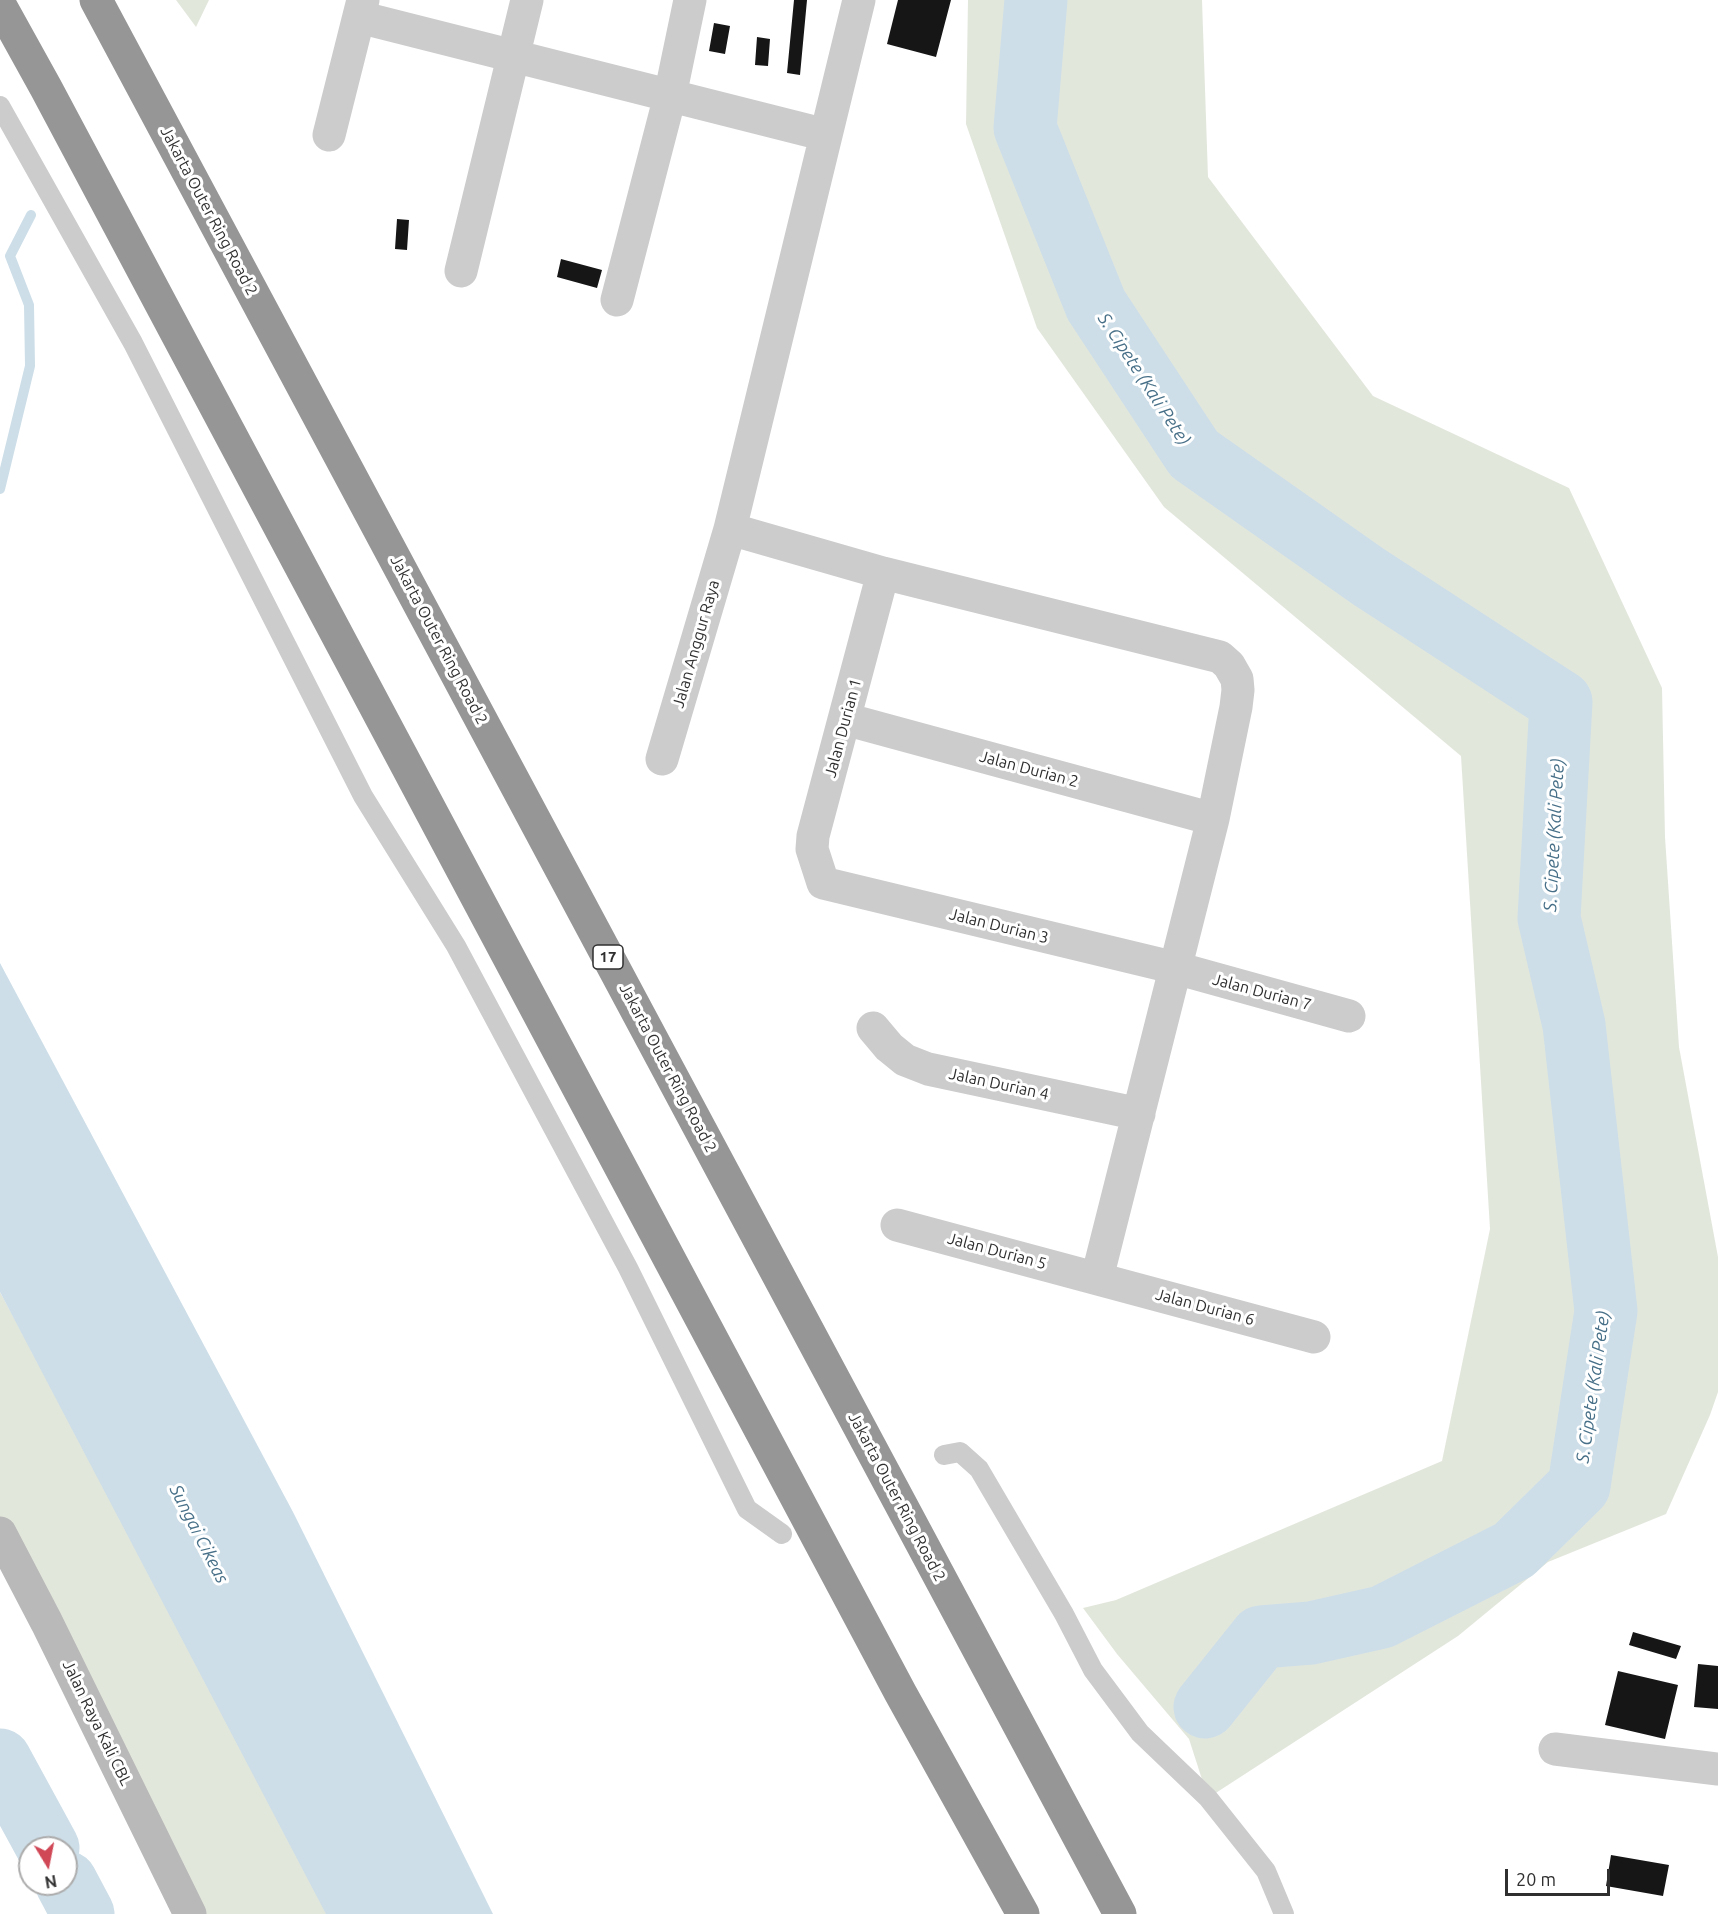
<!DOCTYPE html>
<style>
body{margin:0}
#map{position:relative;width:1718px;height:1914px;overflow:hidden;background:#fff;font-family:Ubuntu,sans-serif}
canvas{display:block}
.north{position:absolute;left:18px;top:1836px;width:60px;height:60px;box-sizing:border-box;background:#fff;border:2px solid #acacac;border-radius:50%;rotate:170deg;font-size:16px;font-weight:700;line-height:24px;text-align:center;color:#2f2f2f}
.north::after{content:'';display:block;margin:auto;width:21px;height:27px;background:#d04756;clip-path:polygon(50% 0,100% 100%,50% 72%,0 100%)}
.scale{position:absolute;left:1505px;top:1869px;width:105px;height:27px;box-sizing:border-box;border:3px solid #2f2f2f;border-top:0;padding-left:8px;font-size:18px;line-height:21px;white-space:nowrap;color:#2f2f2f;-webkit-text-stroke:4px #fff;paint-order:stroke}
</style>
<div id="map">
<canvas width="1718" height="1914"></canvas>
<div class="north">N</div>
<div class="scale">20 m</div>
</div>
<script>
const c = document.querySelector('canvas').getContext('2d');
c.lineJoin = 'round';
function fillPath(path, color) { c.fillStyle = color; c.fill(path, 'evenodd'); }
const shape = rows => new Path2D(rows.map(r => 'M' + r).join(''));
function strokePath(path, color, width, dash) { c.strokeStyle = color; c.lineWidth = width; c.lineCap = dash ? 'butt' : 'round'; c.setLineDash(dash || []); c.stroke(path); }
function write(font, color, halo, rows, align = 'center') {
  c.font = font + ' Ubuntu,sans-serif'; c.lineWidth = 6; c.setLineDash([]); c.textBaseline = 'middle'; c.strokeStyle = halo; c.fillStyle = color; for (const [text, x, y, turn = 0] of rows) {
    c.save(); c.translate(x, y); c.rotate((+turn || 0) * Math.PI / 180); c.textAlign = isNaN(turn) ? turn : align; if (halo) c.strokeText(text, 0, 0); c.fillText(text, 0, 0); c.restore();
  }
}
fillPath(shape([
 [176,0,209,0,196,27],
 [968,0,1202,0,1208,177,1373,396,1569,488,1662,688,1665,837,1679,1047,1718,1257,1718,1392,1710,1415,1666,1514,1548,1562,1458,1636,1208,1798,1189,1739,1117,1654,1083,1608,1116,1600,1442,1461,1490,1229,1461,756,1164,507,1037,328,966,124],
 [0,1292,336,1914,198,1914,0,1549]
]), '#e2e7dc');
fillPath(shape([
 [0,963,293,1512,493,1914,326,1914,0,1292]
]), '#cddee8');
strokePath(shape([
 [0,489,30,366,29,305,10,256,31,215]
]), '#cddee8', 10);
strokePath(shape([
 [1036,0,1025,128,1096,305,1194,454,1369,577,1561,702,1549,918,1574,1025,1606,1311,1579,1486,1514,1550,1382,1617,1311,1633,1261,1637,1205,1707],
 [0,1760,48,1848],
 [66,1882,83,1914]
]), '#cddee8', 63);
fillPath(shape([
 [794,0,807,0,800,75,787,73],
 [898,0,951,0,936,57,887,44],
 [714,23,730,26,725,54,709,51],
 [757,37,770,39,768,66,755,65],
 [397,219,409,220,407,250,395,249],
 [561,259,602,270,597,288,557,277],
 [1633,1632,1681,1646,1676,1659,1629,1645],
 [1698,1664,1718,1666,1718,1709,1694,1707],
 [1618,1671,1678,1685,1665,1739,1605,1725],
 [1611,1855,1669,1865,1663,1896,1606,1886]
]), '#161616');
strokePath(shape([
 [0,106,133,343,363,796,456,946,628,1268,747,1509,782,1534],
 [944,1455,960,1452,979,1469,1064,1614,1093,1670,1140,1733,1208,1798,1266,1871,1284,1914]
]), '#ccc', 20);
strokePath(shape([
 [359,17,826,135],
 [329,135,363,0],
 [461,271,527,0],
 [617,300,670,96,690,0],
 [730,529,883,573,1220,657,1229,665,1237,679,1238,690,1236,707,1213,819,1097,1278],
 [883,573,813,836,812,849,823,883,1176,968,1349,1016],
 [845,719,1213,819],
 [662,759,730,529,859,0],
 [873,1028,889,1047,905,1060,928,1069,1139,1114],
 [897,1225,1314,1337],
 [1555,1749,1718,1769]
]), '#ccc', 33);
strokePath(shape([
 [0,1533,47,1623,190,1914]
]), '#b9b9b9', 33);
strokePath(shape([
 [96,0,1120,1914],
 [0,5,46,88,901,1694,1023,1914]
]), '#969696', 33);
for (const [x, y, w] of [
 [608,957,30]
]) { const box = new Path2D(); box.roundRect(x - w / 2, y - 12, w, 24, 4.5); c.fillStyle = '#fff'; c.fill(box); strokePath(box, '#2f2f2f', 1.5); }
write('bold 15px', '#2f2f2f', null, [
 ["17",608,957]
]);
write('16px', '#2f2f2f', '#fff', [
 ["Jakarta Outer Ring Road 2",209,211,62],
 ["Jakarta Outer Ring Road 2",439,640,62],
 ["Jalan Anggur Raya",696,644,-74],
 ["Jalan Durian 1",843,728,-75],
 ["Jalan Durian 2",1029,769,15],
 ["Jalan Durian 3",999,926,14],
 ["Jalan Durian 7",1262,992,15],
 ["Jakarta Outer Ring Road 2",668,1068,62],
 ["Jalan Durian 4",999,1084,12],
 ["Jalan Durian 5",997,1251,15],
 ["Jalan Durian 6",1205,1307,15],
 ["Jakarta Outer Ring Road 2",897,1497,62],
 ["Jalan Raya Kali CBL",97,1723,64]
]);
write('italic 18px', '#477088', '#fff', [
 ["S. Cipete (Kali Pete)",1144,379,57],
 ["S. Cipete (Kali Pete)",1554,835,-87],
 ["S. Cipete (Kali Pete)",1593,1387,-82],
 ["Sungai Cikeas",199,1534,63]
]);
</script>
